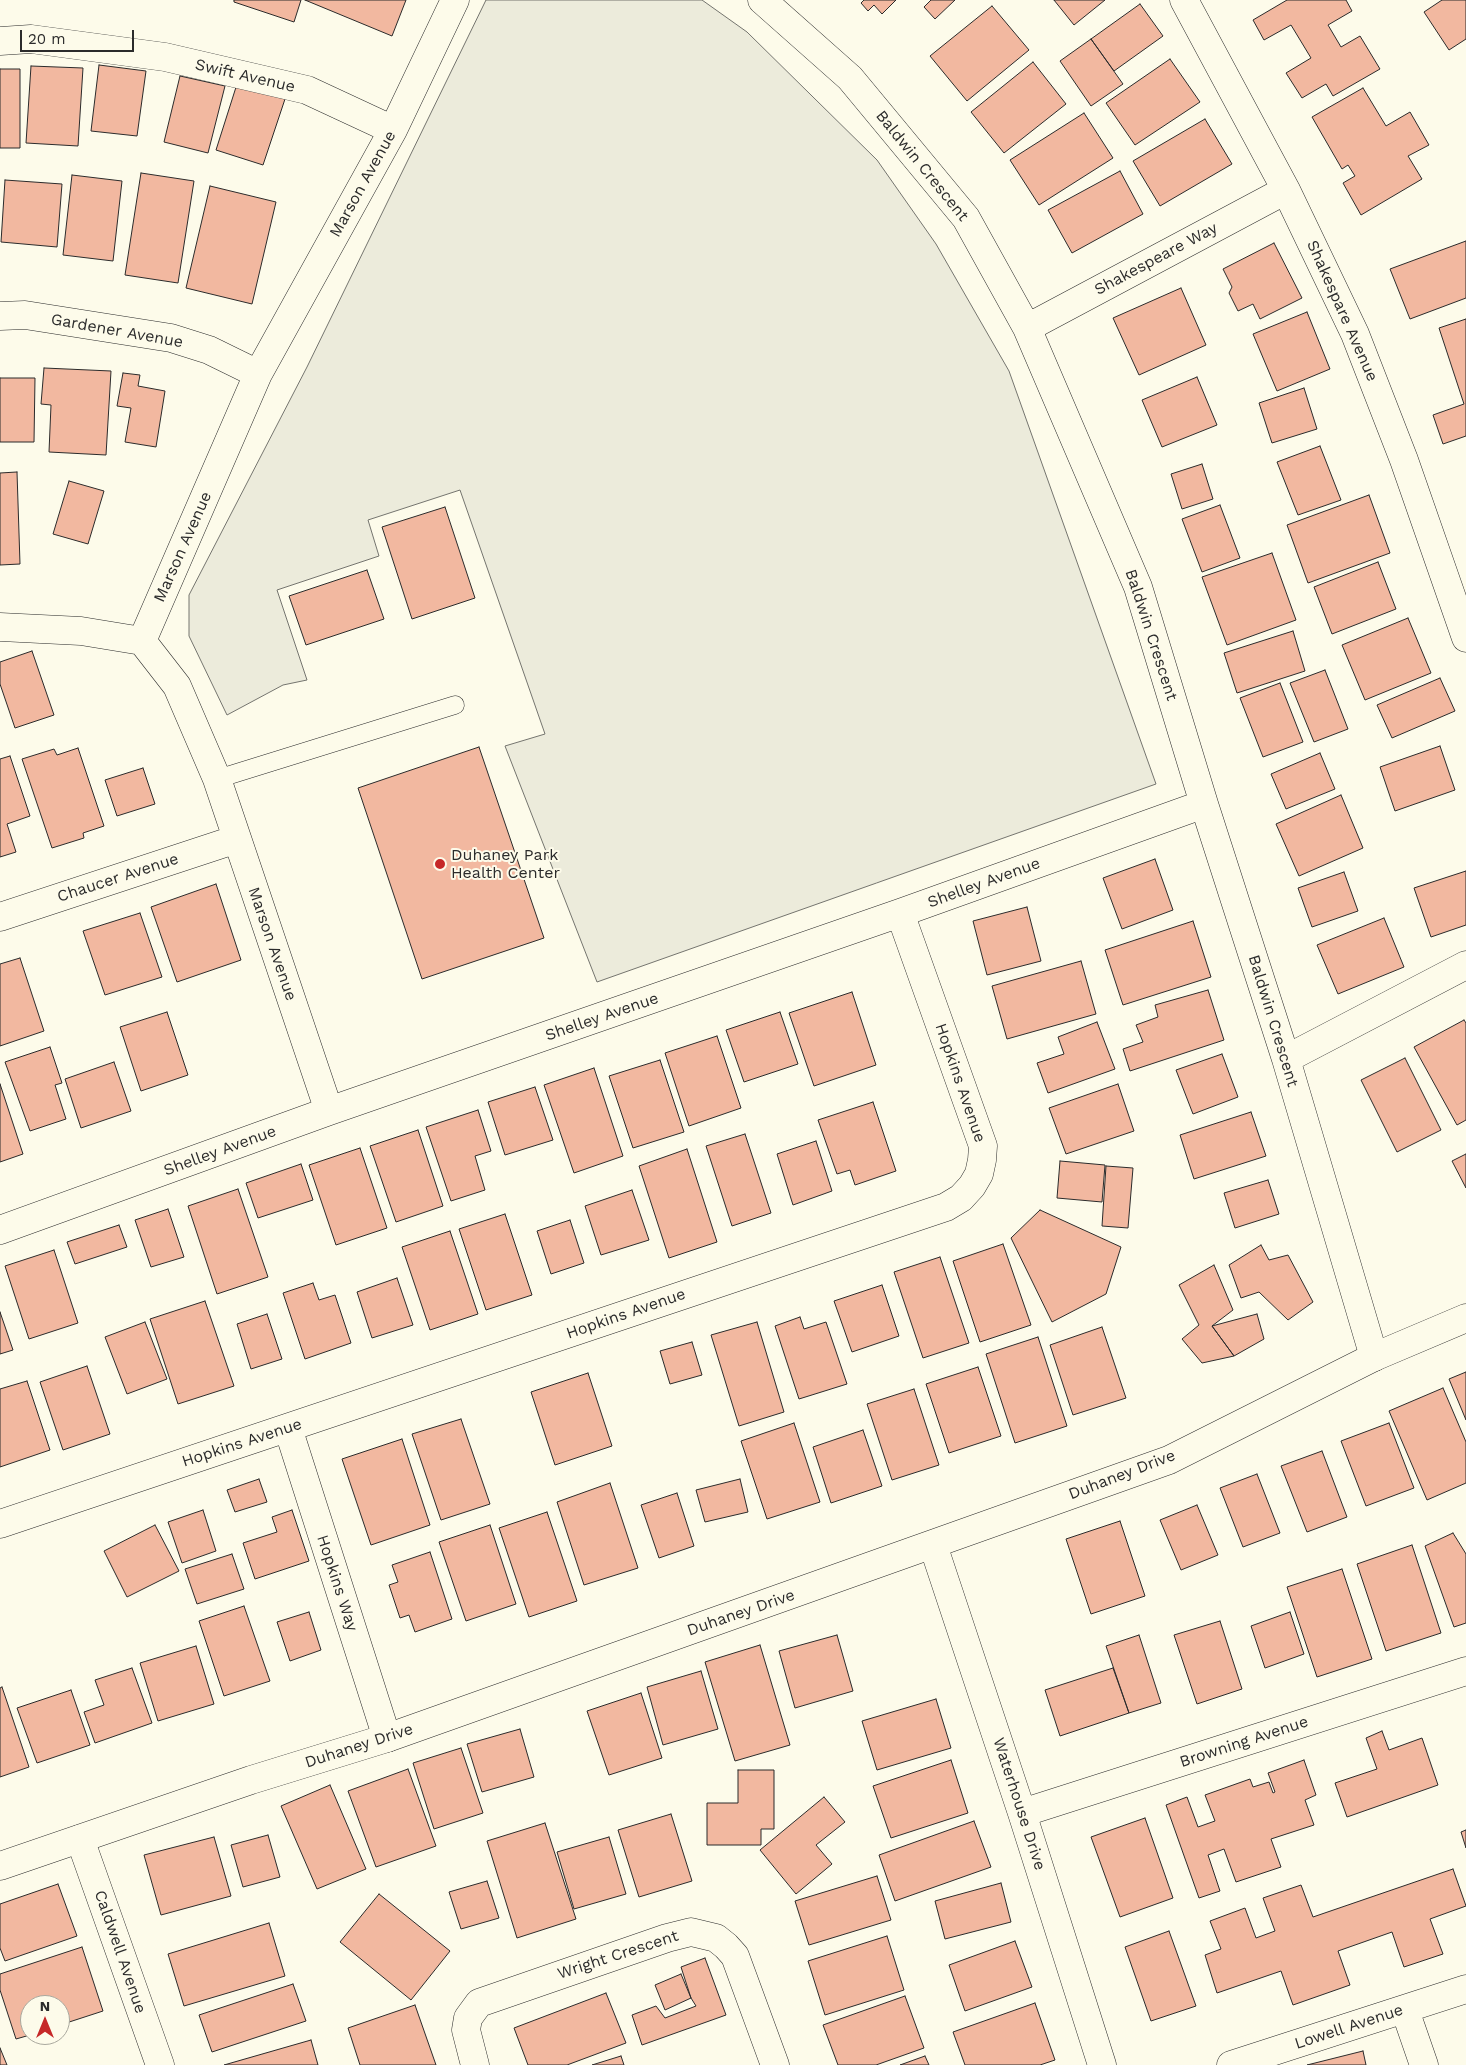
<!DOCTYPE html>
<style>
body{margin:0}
#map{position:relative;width:1466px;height:2065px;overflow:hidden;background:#fdfbea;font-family:"Work Sans",sans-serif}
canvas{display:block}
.north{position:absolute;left:20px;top:1995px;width:50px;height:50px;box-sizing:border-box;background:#fdfbea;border:1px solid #a9a89e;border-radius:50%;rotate:0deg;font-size:14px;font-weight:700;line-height:20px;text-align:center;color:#2b2b2b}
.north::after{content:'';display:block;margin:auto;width:18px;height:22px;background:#c62828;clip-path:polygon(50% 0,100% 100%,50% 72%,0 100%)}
.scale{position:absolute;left:20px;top:30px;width:114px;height:22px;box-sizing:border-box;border:2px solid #2b2b2b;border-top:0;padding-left:6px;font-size:15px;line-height:18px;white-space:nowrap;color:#2b2b2b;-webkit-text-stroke:4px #fdfbea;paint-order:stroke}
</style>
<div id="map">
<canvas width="1466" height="2065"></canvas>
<div class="north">N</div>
<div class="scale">20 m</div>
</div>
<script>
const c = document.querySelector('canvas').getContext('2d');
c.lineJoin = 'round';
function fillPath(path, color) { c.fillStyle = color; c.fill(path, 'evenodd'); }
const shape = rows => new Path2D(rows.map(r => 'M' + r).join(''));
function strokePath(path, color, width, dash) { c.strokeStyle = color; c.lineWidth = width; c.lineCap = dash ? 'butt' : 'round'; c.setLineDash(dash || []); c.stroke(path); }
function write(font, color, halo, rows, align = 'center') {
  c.font = font + ' "Work Sans",sans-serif'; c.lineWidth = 4; c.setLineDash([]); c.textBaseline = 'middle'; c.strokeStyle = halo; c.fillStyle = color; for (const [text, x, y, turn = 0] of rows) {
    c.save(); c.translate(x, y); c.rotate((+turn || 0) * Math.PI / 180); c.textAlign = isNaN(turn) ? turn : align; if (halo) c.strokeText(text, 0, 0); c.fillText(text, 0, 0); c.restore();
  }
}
const green = shape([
 [486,0,702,0,747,32,877,160,936,244,1009,371,1156,784,597,982,505,746,545,734,460,490,368,520,379,556,277,590,307,680,283,685,227,715,189,636,189,595,307,367,486,0]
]);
fillPath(green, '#ecebdb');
strokePath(green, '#74746e', 1);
const building = shape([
 [234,0,301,0,294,22,234,2,234,0],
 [305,0,406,0,392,36,305,0],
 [864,0,896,0,882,14,874,5,868,11,861,3,864,0],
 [931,0,955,0,935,19,924,7,931,0],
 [1054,0,1105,0,1074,25,1054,0],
 [1287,0,1346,0,1352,11,1328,25,1341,47,1360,36,1380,69,1333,96,1326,84,1302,98,1286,73,1311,58,1291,25,1264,40,1253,20,1287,0],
 [1442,0,1466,0,1466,39,1449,50,1424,12,1442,0],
 [1140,4,1163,36,1114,71,1091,39,1140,4],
 [992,6,1029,50,967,101,930,56,992,6],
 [1091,39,1123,84,1091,106,1060,61,1091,39],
 [1170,59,1200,102,1135,145,1106,103,1170,59],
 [1033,62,1066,104,1004,153,971,112,1033,62],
 [99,65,146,71,137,136,91,131,99,65],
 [31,66,83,68,78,146,26,143,31,66],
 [0,69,20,69,20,148,0,148,0,69],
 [180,76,225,86,208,153,164,142,180,76],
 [237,84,285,99,263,165,216,150,237,84],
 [1363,88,1386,126,1410,112,1429,145,1408,156,1422,179,1361,215,1343,183,1355,176,1348,165,1342,169,1312,117,1363,88],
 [1084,113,1113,158,1039,205,1010,160,1084,113],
 [1205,119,1232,164,1160,206,1133,161,1205,119],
 [1120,171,1143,214,1072,253,1048,210,1120,171],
 [141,173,194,181,178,283,125,275,141,173],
 [72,175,122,181,113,261,63,255,72,175],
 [5,180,62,184,57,247,1,242,5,180],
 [210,186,276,202,252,304,186,288,210,186],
 [1466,241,1466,298,1410,319,1390,269,1466,241],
 [1274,243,1302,298,1260,319,1253,304,1238,311,1229,293,1232,287,1223,269,1274,243],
 [1181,288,1206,345,1139,375,1113,318,1181,288],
 [1307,312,1330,369,1277,391,1253,334,1307,312],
 [1466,319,1466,436,1443,444,1433,415,1464,404,1439,328,1466,319],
 [44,368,111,371,106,455,49,452,51,405,41,404,44,368],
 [123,373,140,375,138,386,165,391,156,447,125,442,131,408,117,406,123,373],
 [1197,377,1217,425,1162,447,1142,400,1197,377],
 [0,378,35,378,34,442,0,442,0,378],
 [1304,388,1317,429,1272,443,1259,403,1304,388],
 [1320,446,1341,500,1298,515,1277,462,1320,446],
 [1202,464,1213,499,1182,509,1171,474,1202,464],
 [17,472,20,564,0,565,0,473,17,472],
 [69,481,104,491,88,544,53,534,69,481],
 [1369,495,1390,553,1308,583,1287,525,1369,495],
 [1220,505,1240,558,1202,572,1182,519,1220,505],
 [445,507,475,598,412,619,382,527,445,507],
 [1272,553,1296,620,1227,645,1202,577,1272,553],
 [1378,562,1396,609,1332,634,1314,587,1378,562],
 [367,570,384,619,306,645,289,596,367,570],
 [1408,618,1431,673,1365,700,1342,645,1408,618],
 [1293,631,1305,671,1237,693,1224,653,1293,631],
 [32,651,54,715,15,728,0,684,0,662,32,651],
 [1325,670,1348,729,1314,742,1290,683,1325,670],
 [1440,678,1455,711,1392,738,1377,705,1440,678],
 [1280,683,1303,742,1263,757,1240,698,1280,683],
 [1440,746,1455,790,1395,811,1380,767,1440,746],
 [479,747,544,938,422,979,358,788,479,747],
 [78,748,104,826,83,833,84,838,52,848,22,759,54,749,57,755,78,748],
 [1320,753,1335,789,1286,809,1271,774,1320,753],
 [10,756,30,816,7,824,16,852,0,857,0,759,10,756],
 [143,768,155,804,117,816,105,780,143,768],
 [1341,795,1363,848,1299,876,1276,824,1341,795],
 [1155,859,1173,910,1122,929,1103,878,1155,859],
 [1466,871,1466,925,1431,937,1414,888,1466,871],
 [1344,872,1358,911,1312,927,1298,888,1344,872],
 [216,884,241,960,177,982,151,907,216,884],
 [1027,907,1041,961,987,975,973,921,1027,907],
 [140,913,162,977,105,995,83,931,140,913],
 [1384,918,1404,967,1338,994,1317,945,1384,918],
 [1193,921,1211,977,1123,1005,1105,950,1193,921],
 [20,958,44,1031,0,1046,0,964,20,958],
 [1081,961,1096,1014,1007,1039,992,986,1081,961],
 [1208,990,1224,1040,1130,1071,1123,1049,1143,1042,1136,1025,1158,1017,1155,1005,1208,990],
 [852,992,876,1065,814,1086,789,1013,852,992],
 [167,1012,188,1075,141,1091,120,1027,167,1012],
 [780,1012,798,1064,744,1082,726,1030,780,1012],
 [1464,1020,1466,1023,1466,1120,1457,1125,1414,1047,1464,1020],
 [1097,1022,1115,1069,1048,1093,1037,1063,1064,1054,1058,1037,1097,1022],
 [717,1036,741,1108,689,1126,665,1053,717,1036],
 [50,1047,62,1083,55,1085,66,1119,30,1131,5,1062,50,1047],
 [1222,1054,1238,1097,1193,1114,1176,1070,1222,1054],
 [1405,1058,1441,1130,1397,1152,1361,1080,1405,1058],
 [660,1060,684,1132,633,1148,609,1076,660,1060],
 [114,1062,131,1111,81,1128,65,1079,114,1062],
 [594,1068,623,1156,574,1173,544,1085,594,1068],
 [0,1084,23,1154,0,1162,0,1084],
 [1118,1084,1134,1131,1066,1154,1049,1108,1118,1084],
 [535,1087,553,1140,505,1155,488,1102,535,1087],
 [873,1102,896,1171,855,1185,850,1170,837,1174,818,1120,873,1102],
 [478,1110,491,1151,475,1156,485,1190,451,1201,426,1127,478,1110],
 [1251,1112,1266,1156,1194,1179,1180,1135,1251,1112],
 [418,1130,443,1206,396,1222,370,1146,418,1130],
 [745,1134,771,1213,732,1226,706,1146,745,1134],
 [816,1141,832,1191,793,1205,777,1154,816,1141],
 [360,1148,387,1228,336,1245,309,1165,360,1148],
 [687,1149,717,1242,669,1258,639,1166,687,1149],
 [1466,1154,1466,1188,1452,1161,1466,1154],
 [1060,1161,1105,1165,1102,1202,1057,1198,1060,1161],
 [301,1164,313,1200,258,1218,246,1183,301,1164],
 [1106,1166,1133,1168,1128,1228,1102,1226,1106,1166],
 [1268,1180,1279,1214,1235,1228,1224,1193,1268,1180],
 [238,1189,268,1277,217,1294,188,1206,238,1189],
 [632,1190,649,1240,601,1255,585,1206,632,1190],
 [168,1209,184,1257,151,1267,135,1220,168,1209],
 [1040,1210,1121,1247,1106,1294,1052,1322,1011,1238,1040,1210],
 [505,1214,532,1295,486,1310,459,1229,505,1214],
 [570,1220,584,1263,551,1274,537,1231,570,1220],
 [119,1225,127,1247,75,1264,67,1242,119,1225],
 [450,1231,478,1314,430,1330,402,1247,450,1231],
 [1003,1244,1031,1325,980,1342,953,1261,1003,1244],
 [1261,1245,1269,1260,1288,1255,1313,1302,1288,1320,1259,1292,1241,1298,1229,1265,1261,1245],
 [54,1250,78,1323,29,1339,5,1266,54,1250],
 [940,1257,969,1343,923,1358,894,1272,940,1257],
 [1214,1265,1233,1310,1212,1326,1234,1356,1202,1363,1182,1339,1199,1325,1179,1285,1214,1265],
 [397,1278,413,1325,372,1338,357,1292,397,1278],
 [313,1283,319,1300,335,1295,351,1343,305,1359,283,1293,313,1283],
 [882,1285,899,1336,852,1352,834,1301,882,1285],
 [205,1301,234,1386,178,1404,150,1319,205,1301],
 [0,1312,13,1350,0,1354,0,1312],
 [267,1314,282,1359,251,1369,237,1324,267,1314],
 [1257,1314,1264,1339,1234,1356,1212,1326,1257,1314],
 [800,1317,804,1329,826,1322,847,1384,799,1399,775,1326,800,1317],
 [145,1322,167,1379,127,1394,105,1337,145,1322],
 [757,1322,784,1412,739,1426,711,1335,757,1322],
 [1102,1327,1126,1398,1073,1415,1050,1345,1102,1327],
 [1038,1337,1067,1426,1015,1443,986,1354,1038,1337],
 [692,1342,702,1375,670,1384,660,1351,692,1342],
 [87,1366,110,1434,63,1450,40,1382,87,1366],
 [978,1367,1001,1436,949,1453,926,1384,978,1367],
 [1466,1372,1466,1420,1449,1379,1466,1372],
 [588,1373,612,1446,555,1465,531,1392,588,1373],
 [27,1381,50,1450,0,1467,0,1389,27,1381],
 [1443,1388,1466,1442,1466,1483,1427,1500,1389,1411,1443,1388],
 [914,1389,939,1465,892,1480,867,1404,914,1389],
 [461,1419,490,1504,441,1520,412,1434,461,1419],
 [794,1423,820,1502,767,1519,741,1441,794,1423],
 [1389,1423,1414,1488,1366,1506,1341,1441,1389,1423],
 [863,1430,882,1486,831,1503,813,1447,863,1430],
 [402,1439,430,1525,371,1545,342,1459,402,1439],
 [1322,1451,1347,1517,1307,1532,1281,1466,1322,1451],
 [1257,1474,1280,1533,1243,1547,1220,1488,1257,1474],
 [259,1479,267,1502,235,1512,227,1490,259,1479],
 [740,1479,748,1512,705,1522,696,1490,740,1479],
 [610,1483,638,1568,584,1585,557,1502,610,1483],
 [677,1493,694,1546,659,1558,641,1505,677,1493],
 [1197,1505,1218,1555,1181,1570,1160,1520,1197,1505],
 [203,1510,216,1551,182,1563,168,1522,203,1510],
 [292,1510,309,1561,255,1579,243,1543,277,1532,272,1517,292,1510],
 [547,1512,577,1601,529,1617,499,1528,547,1512],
 [1120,1521,1145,1596,1091,1614,1066,1539,1120,1521],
 [155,1525,179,1571,127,1597,104,1551,155,1525],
 [490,1525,516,1604,466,1621,439,1542,490,1525],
 [1453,1533,1466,1554,1466,1623,1454,1627,1425,1546,1453,1533],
 [1412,1545,1441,1633,1386,1651,1357,1564,1412,1545],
 [430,1552,452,1619,415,1632,409,1615,400,1618,389,1585,398,1582,392,1565,430,1552],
 [232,1554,244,1589,197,1604,185,1569,232,1554],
 [1342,1569,1372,1659,1317,1677,1287,1587,1342,1569],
 [244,1606,270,1681,224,1696,199,1621,244,1606],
 [309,1612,321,1650,290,1661,277,1622,309,1612],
 [1290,1612,1304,1654,1265,1668,1251,1626,1290,1612],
 [1220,1621,1242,1689,1197,1704,1174,1635,1220,1621],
 [837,1635,853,1691,795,1708,779,1651,837,1635],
 [1139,1635,1161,1703,1129,1713,1106,1646,1139,1635],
 [760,1645,790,1745,735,1761,705,1662,760,1645],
 [196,1646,214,1704,158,1721,140,1663,196,1646],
 [132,1668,152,1723,95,1743,84,1712,104,1705,95,1680,132,1668],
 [1113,1668,1129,1713,1060,1736,1045,1690,1113,1668],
 [701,1671,718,1729,663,1745,647,1687,701,1671],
 [2,1687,29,1767,0,1777,0,1688,2,1687],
 [71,1690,90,1745,37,1763,17,1708,71,1690],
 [641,1693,662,1758,609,1775,587,1711,641,1693],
 [936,1699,951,1748,877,1770,862,1721,936,1699],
 [520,1729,534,1777,482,1792,467,1744,520,1729],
 [1382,1731,1389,1750,1422,1738,1438,1785,1347,1817,1335,1783,1377,1769,1366,1738,1382,1731],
 [461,1748,483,1813,434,1829,413,1763,461,1748],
 [951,1760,968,1813,891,1838,873,1786,951,1760],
 [1304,1760,1316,1795,1305,1800,1314,1825,1271,1839,1281,1867,1236,1882,1224,1849,1208,1855,1220,1891,1199,1898,1166,1805,1187,1797,1198,1827,1215,1821,1205,1795,1250,1779,1253,1787,1269,1782,1273,1793,1275,1792,1268,1773,1304,1760],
 [408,1769,436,1846,376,1867,348,1791,408,1769],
 [738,1770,774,1770,774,1829,761,1829,761,1845,707,1845,707,1803,738,1803,738,1770],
 [330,1785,366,1869,317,1889,281,1806,330,1785],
 [824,1797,845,1822,816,1845,832,1864,796,1894,760,1850,824,1797],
 [671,1814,692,1881,639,1897,618,1830,671,1814],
 [1145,1818,1173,1898,1120,1917,1091,1837,1145,1818],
 [974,1821,991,1867,895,1901,879,1855,974,1821],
 [545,1823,576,1919,517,1938,487,1841,545,1823],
 [1466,1830,1466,1848,1461,1832,1466,1830],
 [268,1835,280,1877,243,1887,231,1845,268,1835],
 [214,1837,231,1896,161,1915,144,1855,214,1837],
 [609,1837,626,1894,574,1909,557,1852,609,1837],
 [1453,1869,1466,1906,1430,1919,1443,1954,1404,1967,1392,1932,1338,1951,1350,1985,1293,2005,1281,1971,1217,1993,1205,1955,1221,1949,1210,1921,1245,1908,1256,1938,1275,1931,1263,1898,1301,1885,1313,1917,1453,1869],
 [877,1876,891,1920,809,1945,795,1901,877,1876],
 [487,1881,499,1918,461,1929,449,1892,487,1881],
 [1001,1883,1011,1922,945,1939,935,1901,1001,1883],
 [58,1884,77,1936,5,1961,0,1948,0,1904,58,1884],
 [379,1894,450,1951,411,2000,340,1942,379,1894],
 [269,1923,285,1976,184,2006,168,1954,269,1923],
 [1169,1931,1196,2006,1151,2021,1125,1947,1169,1931],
 [887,1936,904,1990,825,2015,808,1961,887,1936],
 [1015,1941,1032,1987,965,2011,949,1965,1015,1941],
 [82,1947,103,2011,60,2025,60,2005,30,2005,30,2035,16,2039,0,1990,0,1974,82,1947],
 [705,1958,726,2015,642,2045,632,2015,656,2006,665,2018,696,2006,691,1998,681,1967,705,1958],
 [681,1974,691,1998,665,2010,655,1985,681,1974],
 [293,1984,306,2021,212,2052,199,2015,293,1984],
 [606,1993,626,2043,567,2065,528,2065,514,2028,606,1993],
 [905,1996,924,2048,876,2065,838,2065,823,2025,905,1996],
 [1035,2003,1055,2060,1040,2065,965,2065,953,2032,1035,2003],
 [415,2005,436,2065,360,2065,348,2028,415,2005],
 [311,2040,318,2065,224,2065,311,2040],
 [0,2048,7,2065,0,2065,0,2048],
 [1363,2051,1366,2065,1307,2065,1363,2051],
 [621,2056,624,2065,592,2065,621,2056],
 [925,2056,929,2065,900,2065,925,2056]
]);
fillPath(building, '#f2b8a0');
strokePath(building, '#2b2b2b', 1);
const lane = shape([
 [217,779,455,705]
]);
const street = shape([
 [762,0,850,78,966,218,1027,328,1138,587,1204,804,1286,1059,1374,1357],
 [1184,0,1286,190,1355,334,1404,460,1466,638],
 [0,41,31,39,165,57,307,90,393,130],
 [0,316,25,315,171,338,209,350,258,374],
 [1027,328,1286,190],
 [0,627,81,631,142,641],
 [0,917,237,839],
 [1286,1059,1466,965],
 [329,1111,217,779,177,686,142,641,258,374,393,130,455,0],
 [0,1230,329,1111,900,913,1204,804],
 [288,1428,387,1738],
 [0,1524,946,1207,961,1198,972,1186,979,1174,982,1160,983,1146,900,913],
 [933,1545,1022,1813,1102,2065],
 [1022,1813,1466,1671],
 [80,1839,160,2065],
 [1405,2010,1424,2065],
 [475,2065,466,2030,468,2018,479,2003,667,1938,691,1932,716,1938,726,1946,735,1956,775,2065],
 [1231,2065,1466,1989]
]);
const secondary = shape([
 [0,1866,251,1780,387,1738,1169,1460,1374,1357,1466,1318]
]);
strokePath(lane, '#2b2b2b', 19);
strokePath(street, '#2b2b2b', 29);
strokePath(secondary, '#2b2b2b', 29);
strokePath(lane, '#fdfbea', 18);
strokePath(street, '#fdfbea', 28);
strokePath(secondary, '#fdfbea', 28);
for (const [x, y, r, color] of [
 [440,864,6,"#c62828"]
]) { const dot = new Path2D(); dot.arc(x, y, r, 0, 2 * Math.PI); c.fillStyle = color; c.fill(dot); strokePath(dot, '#fdfbea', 2); }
write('16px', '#2b2b2b', '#fdfbea', [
 ["Swift Avenue",245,76,13],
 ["Baldwin Crescent",922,166,51],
 ["Marson Avenue",363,184,-61],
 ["Shakespeare Way",1156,259,-28],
 ["Shakespare Avenue",1342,311,66],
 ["Gardener Avenue",117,331,10],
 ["Marson Avenue",183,547,-66],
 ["Baldwin Crescent",1151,635,72],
 ["Chaucer Avenue",118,878,-18],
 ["Shelley Avenue",984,883,-20],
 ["Marson Avenue",272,944,71],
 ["Shelley Avenue",602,1017,-19],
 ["Baldwin Crescent",1273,1021,73],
 ["Hopkins Avenue",960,1083,71],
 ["Shelley Avenue",220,1151,-20],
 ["Hopkins Avenue",626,1314,-19],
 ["Hopkins Avenue",242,1443,-18],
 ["Duhaney Drive",1122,1475,-21],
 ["Hopkins Way",337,1583,72],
 ["Duhaney Drive",741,1613,-19],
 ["Browning Avenue",1244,1742,-18],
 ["Duhaney Drive",359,1746,-18],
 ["Waterhouse Drive",1019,1804,72],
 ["Caldwell Avenue",120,1952,71],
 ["Wright Crescent",618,1955,-18],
 ["Lowell Avenue",1349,2027,-18]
]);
write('16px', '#2b2b2b', '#fdfbea', [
 ["Duhaney Park",451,855],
 ["Health Center",451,873]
], 'left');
</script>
